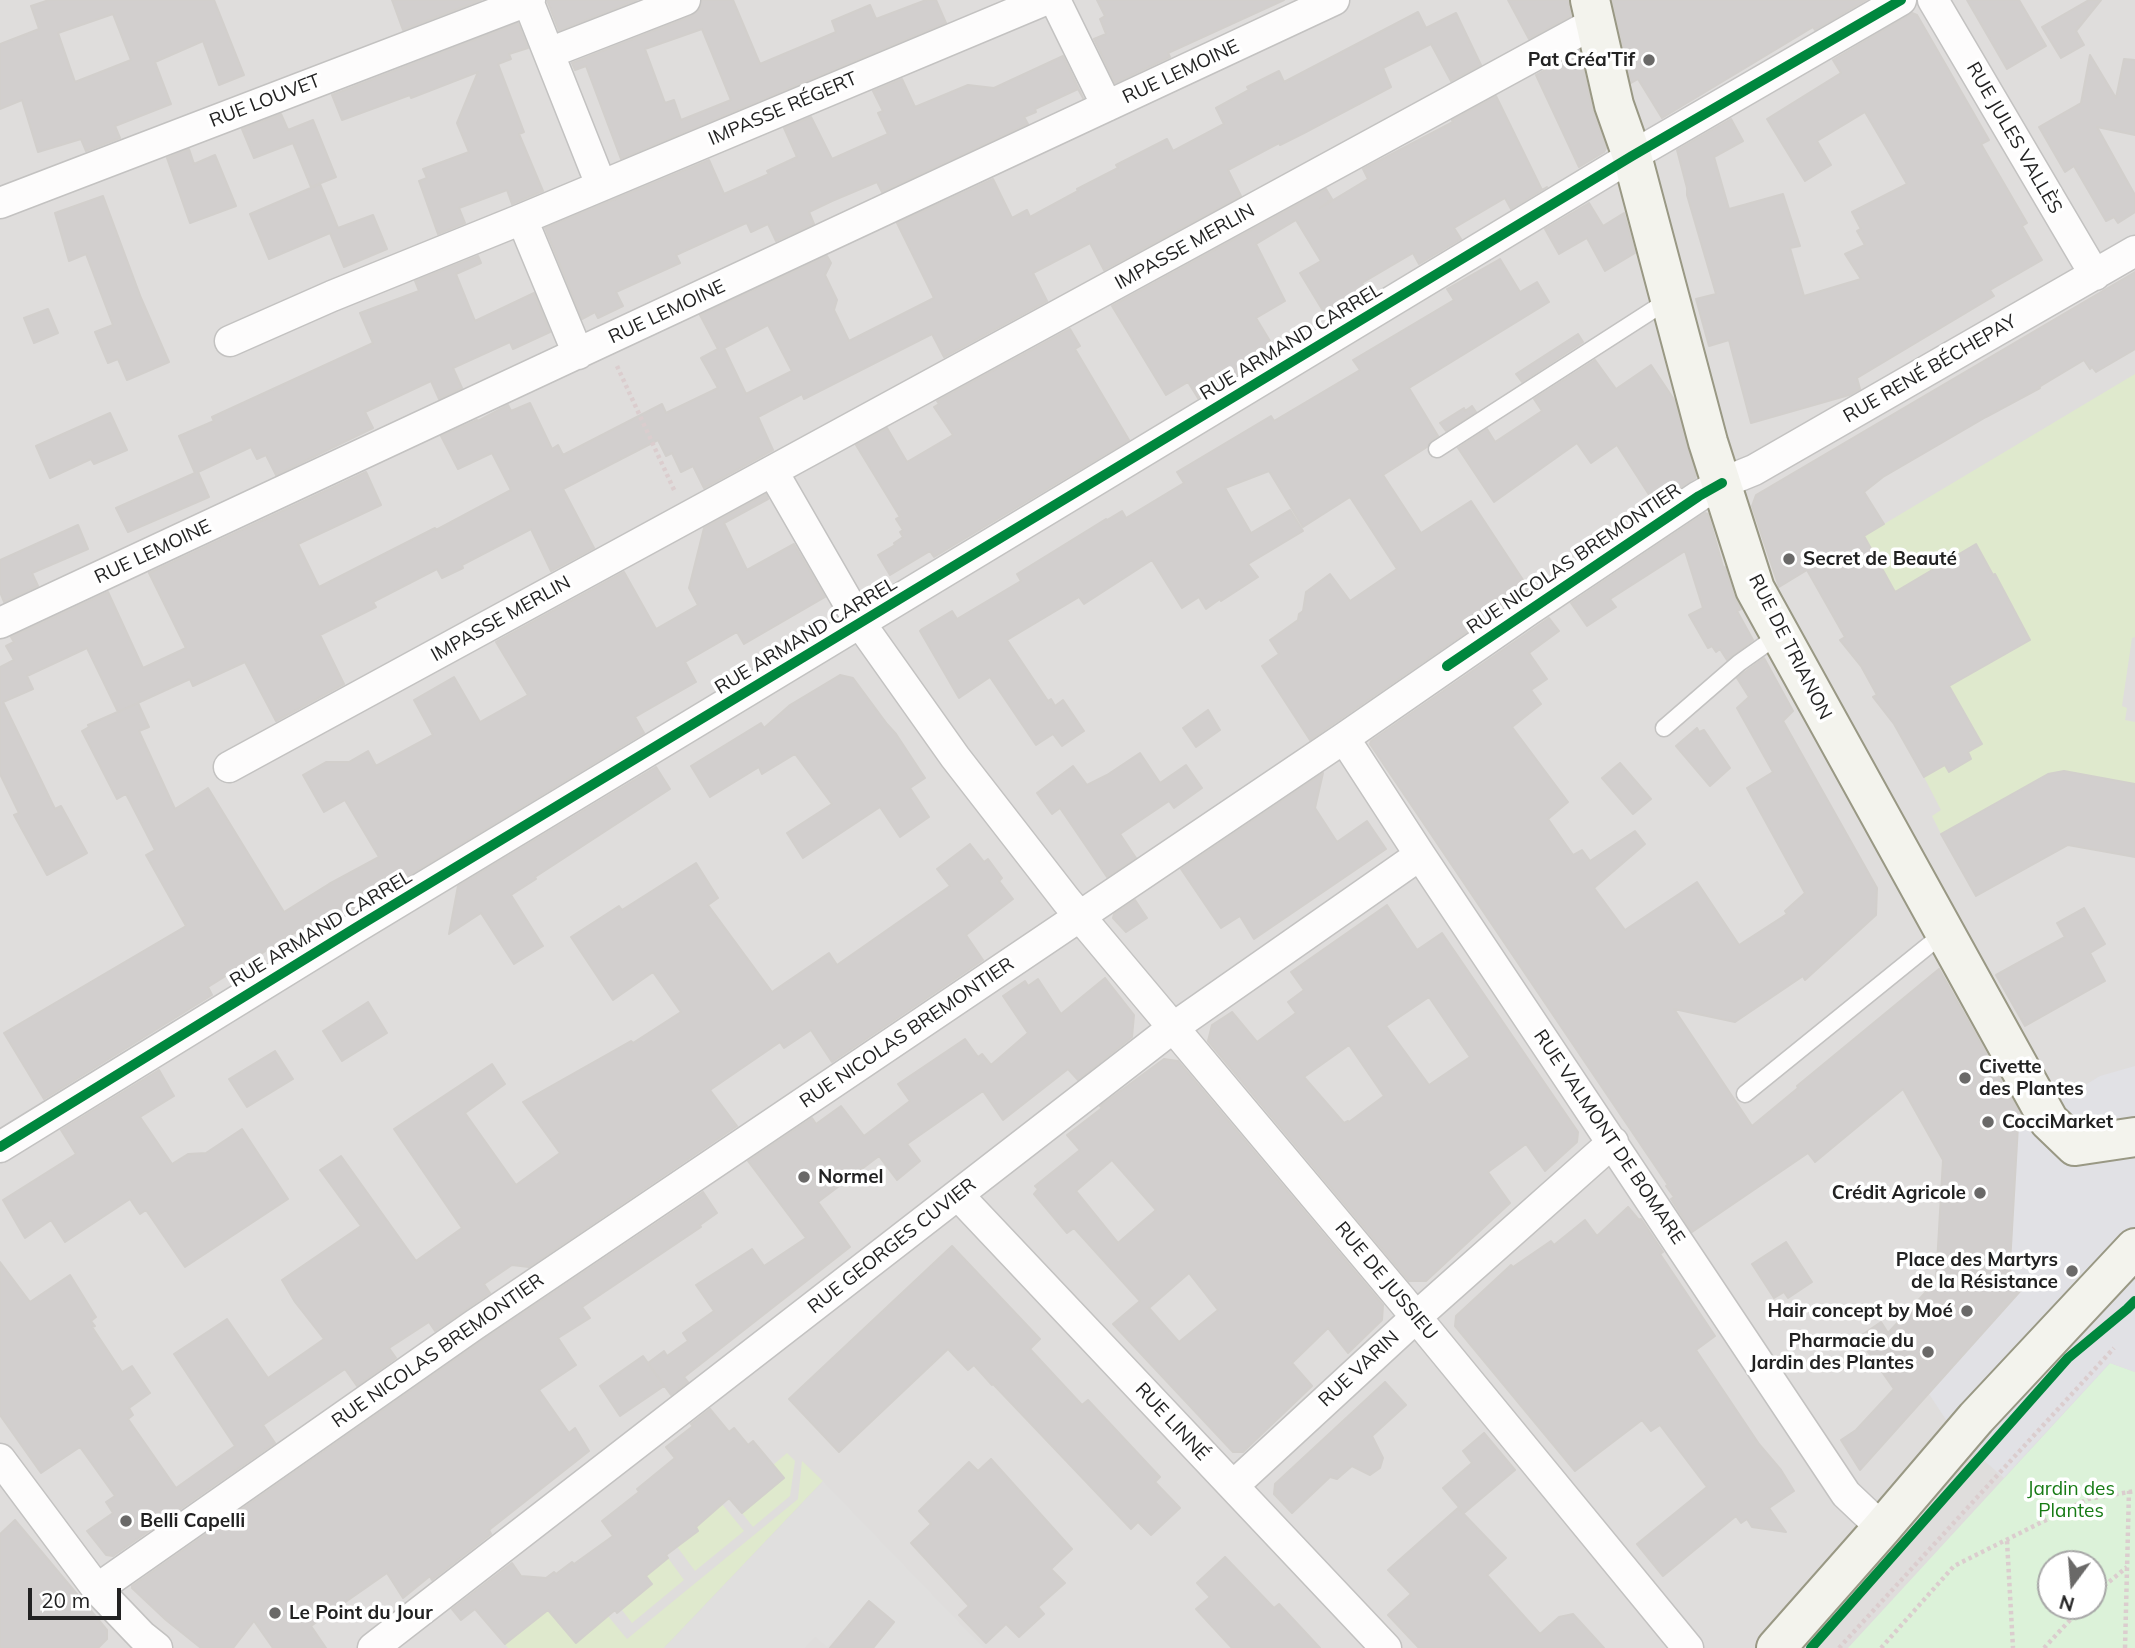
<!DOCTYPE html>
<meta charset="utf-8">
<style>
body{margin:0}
#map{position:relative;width:2135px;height:1648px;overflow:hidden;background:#efedeb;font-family:Mulish,sans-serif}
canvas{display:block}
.north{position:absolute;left:2037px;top:1550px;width:70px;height:70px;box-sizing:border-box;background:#fff;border:2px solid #a7a7a7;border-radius:50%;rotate:196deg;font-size:19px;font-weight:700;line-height:28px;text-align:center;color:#222}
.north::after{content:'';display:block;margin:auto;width:24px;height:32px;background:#6a6968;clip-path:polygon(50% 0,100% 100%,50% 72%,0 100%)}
.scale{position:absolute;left:28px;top:1588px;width:93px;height:32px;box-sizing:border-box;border:4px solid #222;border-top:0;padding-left:9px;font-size:21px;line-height:24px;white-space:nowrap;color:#222;-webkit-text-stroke:5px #fff;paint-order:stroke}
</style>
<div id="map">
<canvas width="2135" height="1648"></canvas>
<div class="north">N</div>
<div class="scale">20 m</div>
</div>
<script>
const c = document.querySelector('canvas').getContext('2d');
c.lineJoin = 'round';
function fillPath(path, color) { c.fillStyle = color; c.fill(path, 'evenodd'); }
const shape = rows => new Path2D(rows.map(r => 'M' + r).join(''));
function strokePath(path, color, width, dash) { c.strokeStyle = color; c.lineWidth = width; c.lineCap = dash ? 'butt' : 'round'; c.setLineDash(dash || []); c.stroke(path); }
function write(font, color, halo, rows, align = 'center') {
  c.font = font + ' Mulish,sans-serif'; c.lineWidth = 7; c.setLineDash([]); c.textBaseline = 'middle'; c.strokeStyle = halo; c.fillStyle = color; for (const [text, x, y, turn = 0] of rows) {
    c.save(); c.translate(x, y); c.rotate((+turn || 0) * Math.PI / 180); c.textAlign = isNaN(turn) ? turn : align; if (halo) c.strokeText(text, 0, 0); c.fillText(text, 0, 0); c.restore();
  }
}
fillPath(shape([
 [0,0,2135,0,2135,1648,0,1648],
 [2051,1564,2093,1564,2093,1606,2051,1606]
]), '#dfdddc');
fillPath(shape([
 [2135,374,2135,637,2132,638,2122,706,2127,708,2125,720,2135,722,2135,784,2064,771,2048,774,1941,834,1932,816,1941,810,1924,777,1945,765,1949,772,1971,758,1936,663,1981,668,2030,640,2022,625,2008,612,2014,608,1995,574,1989,578,1985,560,1976,544,1910,617,1864,536],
 [787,1453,795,1461,790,1496,753,1527,742,1513,784,1478,773,1465],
 [802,1461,823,1481,664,1648,508,1648,505,1644,548,1610,576,1643,608,1616,627,1639,798,1499],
 [722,1504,744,1531,695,1571,675,1544,682,1543,698,1532,695,1526],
 [668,1558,684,1580,632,1623,622,1610,652,1584,642,1572,659,1566]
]), '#dfe9cd');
fillPath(shape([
 [2110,1363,2135,1372,2135,1648,1848,1648],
 [2051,1564,2093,1564,2093,1606,2051,1606]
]), '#dcf2d9');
fillPath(shape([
 [823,1481,984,1648,867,1648,846,1629,827,1647,815,1637,805,1648,664,1648]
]), '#e0dfde');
fillPath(shape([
 [2135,1066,2135,1372,2110,1363,2004,1478,1958,1438,1929,1394,2022,1290,2007,1275,2010,1266,2018,1126,2100,1076]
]), '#e1e1e5');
const building = shape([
 [49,0,214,0,244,75,219,85,203,41,155,62,171,104,115,126,120,138,86,151,81,139,38,152,22,100,0,109,0,44,39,29,31,6,49,0],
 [113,14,131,60,75,82,58,33,113,14],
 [392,0,481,0,403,30,392,0],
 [547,0,637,0,559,31,547,0],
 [702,0,733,0,760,64,836,32,832,21,870,5,876,19,926,0,936,0,946,23,621,159,586,66,575,70,572,63,691,16,699,10,702,0],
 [702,29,731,100,681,120,674,100,665,103,645,49,702,29],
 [1097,0,1284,0,1168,53,1170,57,1115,83,1094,39,1106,34,1100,19,1105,16,1097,0],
 [1508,0,1569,0,1571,16,1529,39,1508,0],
 [1612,0,1866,0,1815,30,1813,27,1662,118,1638,79,1631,83,1612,0],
 [1967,0,2019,0,2046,46,2007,69,1967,0],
 [2089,0,2101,0,2076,31,2084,45,2061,58,2042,27,2089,0],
 [1418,12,1426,28,1456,13,1481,65,1451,81,1431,44,1383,68,1391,87,1304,133,1280,145,1279,143,1228,170,1241,196,1104,270,1090,243,1033,273,1047,301,944,357,932,334,804,399,802,394,758,417,773,450,704,488,693,466,681,472,672,453,666,456,658,440,563,489,594,548,551,571,531,529,462,565,463,568,442,578,437,569,373,602,376,607,320,635,344,684,276,721,245,662,193,686,190,679,118,712,87,648,27,676,33,689,3,702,55,809,61,806,87,853,47,875,14,815,19,813,0,774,0,667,14,660,6,646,14,642,11,637,108,592,143,668,186,648,149,573,366,472,381,505,298,544,319,587,435,528,436,530,511,490,492,453,458,469,441,436,477,420,478,421,508,405,511,411,530,403,552,449,558,445,563,455,662,404,666,413,718,388,701,358,718,349,700,315,827,256,831,263,825,275,837,300,834,310,849,341,934,298,897,223,993,179,1012,218,1027,210,1030,217,1078,191,1077,189,1118,168,1116,165,1167,139,1173,151,1224,124,1216,108,1249,90,1247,87,1279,71,1284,82,1418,12],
 [768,325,792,371,746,394,724,348,768,325],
 [1912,13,1917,15,1989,140,1981,144,2027,223,2022,226,2042,260,1990,290,1994,296,1857,378,1860,389,1849,395,1751,423,1729,340,1709,346,1696,299,1716,294,1687,195,1687,188,1677,150,1731,119,1743,141,1714,157,1729,209,1783,194,1800,246,1790,248,1804,296,1861,279,1845,254,1865,245,1857,231,1861,229,1852,212,1907,184,1888,151,1865,112,1817,141,1831,165,1805,181,1767,119,1841,73,1833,60,1912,13],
 [518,23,528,48,509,54,511,59,498,64,524,132,519,134,543,191,512,204,507,190,459,208,465,223,438,234,419,181,427,178,423,169,469,152,457,123,478,72,411,98,410,95,342,120,332,95,518,23],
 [1579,51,1593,110,1606,148,1604,152,1579,167,1536,75,1579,51],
 [2090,55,2116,98,2124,59,2135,60,2135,135,2097,127,2135,195,2135,212,2118,223,2114,217,2106,221,2074,166,2065,172,2039,127,2081,103,2090,55],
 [1063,56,1083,98,1078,89,1035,109,1036,112,1024,117,1028,124,882,192,877,182,832,201,809,212,814,224,776,241,768,224,751,232,747,223,744,224,676,255,680,263,616,292,623,306,598,318,595,312,582,319,545,228,709,160,724,194,769,174,767,171,797,157,784,128,811,117,832,159,888,134,878,113,883,111,873,91,902,79,915,107,968,85,994,88,1063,56],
 [1496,96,1542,190,1547,187,1511,209,1505,198,1454,228,1461,239,1419,264,1413,253,1362,283,1369,295,1328,319,1300,273,1321,261,1296,220,1256,244,1285,301,1256,318,1276,351,1198,398,1188,382,1166,395,1112,306,1326,189,1332,199,1320,208,1368,179,1363,169,1453,122,1452,120,1496,96],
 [281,114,288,130,313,120,336,177,311,187,293,143,254,158,242,129,281,114],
 [189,149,194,164,215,155,236,206,190,223,167,158,189,149],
 [320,184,338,228,373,215,387,249,344,267,330,233,269,259,250,214,320,184],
 [103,196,141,298,169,362,127,380,118,359,108,363,95,332,113,325,86,254,69,261,55,213,103,196],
 [1589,203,1603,226,1624,213,1635,253,1605,271,1587,238,1559,254,1545,229,1589,203],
 [478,256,481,263,456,274,475,321,534,293,550,332,513,349,510,342,453,368,462,388,439,399,431,381,365,412,373,428,276,475,266,455,257,459,251,447,198,472,209,497,128,532,116,508,195,473,179,436,214,421,212,417,373,343,360,313,419,291,415,281,478,256],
 [1500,259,1520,292,1537,282,1549,302,1409,388,1438,436,1431,441,1427,447,1383,475,1421,533,1471,501,1529,589,1310,740,1262,666,1279,654,1270,640,1298,620,1299,614,1303,611,1306,592,1330,574,1350,601,1397,569,1350,497,1303,527,1269,471,1225,488,1251,533,1290,510,1303,531,1248,564,1258,577,1221,601,1220,599,1206,609,1199,597,1182,608,1152,560,1084,604,1079,597,1007,640,1048,701,1051,699,1055,706,1063,700,1084,731,1062,746,1053,734,1036,745,990,677,959,698,920,631,922,629,952,611,957,619,1021,581,1017,574,1106,519,1107,520,1122,511,1126,518,1184,483,1177,472,1271,416,1274,421,1360,370,1353,360,1454,300,1447,289,1500,259],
 [2135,272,2135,349,2096,372,2092,367,2090,369,2084,360,2039,387,2040,388,1986,417,1883,477,1864,492,1884,524,1864,536,1895,592,1976,544,1993,575,1995,574,2030,640,1949,686,1982,744,1968,752,1971,759,1949,772,1945,765,1924,777,1894,724,1873,697,1877,695,1861,666,1840,640,1845,637,1807,570,1779,587,1752,506,1756,495,2135,272],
 [48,309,58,333,34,343,24,318,48,309],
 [1070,329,1080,346,1075,349,1129,440,934,557,930,551,890,575,878,555,895,545,894,543,903,537,900,532,903,530,896,519,900,517,856,445,887,428,907,462,953,435,934,407,939,404,937,401,1070,329],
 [1578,334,1583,342,1522,382,1516,374,1578,334],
 [1595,360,1616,389,1651,365,1675,401,1696,476,1695,478,1655,504,1617,445,1591,463,1577,443,1494,502,1458,448,1487,429,1495,442,1542,411,1534,399,1595,360],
 [1472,406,1476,412,1446,431,1440,423,1464,408,1465,411,1472,406],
 [110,413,127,450,94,464,91,459,50,478,36,446,110,413],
 [766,494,768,499,724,523,747,570,794,544,825,597,744,644,737,632,685,662,696,682,635,717,644,733,301,941,296,932,208,987,212,995,44,1099,4,1033,186,926,146,855,155,850,126,794,117,799,82,731,89,727,88,725,138,703,149,727,139,731,175,809,208,788,284,912,329,884,379,857,345,800,324,812,303,775,326,762,349,762,368,751,376,766,433,735,414,700,454,677,480,722,528,695,496,642,624,572,656,629,698,605,689,588,704,528,766,494],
 [1705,513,1708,514,1724,570,1725,567,1734,596,1741,609,1737,611,1753,640,1727,660,1720,649,1716,652,1712,646,1708,648,1689,615,1703,608,1685,551,1610,599,1616,607,1587,626,1571,603,1705,513],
 [78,525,88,549,32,573,38,586,4,602,0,592,0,560,78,525],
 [1549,618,1559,631,1529,653,1547,679,1531,690,1541,704,1512,727,1568,802,1548,819,1573,855,1582,850,1590,861,1635,831,1645,844,1594,888,1625,930,1697,882,1739,945,1787,914,1785,911,1805,893,1747,788,1773,772,1737,708,1749,697,1737,678,1764,658,1793,711,1783,721,1877,888,1876,915,1805,980,1803,976,1735,1022,1674,1009,1752,1126,1798,1088,1797,1086,1939,969,2025,1122,2018,1126,2010,1264,2011,1279,2022,1289,1860,1470,1841,1440,1856,1430,1894,1389,1866,1349,1869,1346,1862,1335,1881,1322,1888,1333,1936,1281,1943,1160,1903,1089,1815,1162,1808,1153,1692,1232,1671,1199,1674,1197,1666,1186,1668,1185,1370,744,1371,741,1549,618],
 [840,675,853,678,887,724,896,734,925,778,910,788,929,817,900,837,880,807,803,858,787,833,832,804,795,754,762,774,759,767,710,797,691,766,761,723,764,728,790,705,840,675],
 [1208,710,1220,730,1196,747,1183,728,1208,710],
 [1697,728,1699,732,1704,730,1730,768,1710,786,1676,746,1697,728],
 [1140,753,1160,783,1186,765,1202,788,1174,808,1169,801,1120,834,1136,858,1107,877,1060,808,1052,814,1037,793,1073,766,1087,785,1107,775,1140,753],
 [1620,763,1651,799,1633,814,1602,778,1620,763],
 [656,767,670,789,535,877,536,879,511,895,543,946,514,964,481,913,449,934,458,886,656,767],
 [2064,771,2135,784,2135,857,2068,845,1976,896,1941,834,2048,774,2064,771],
 [1323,773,1315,808,1337,842,1367,821,1386,849,1254,939,1240,916,1221,928,1181,869,1323,773],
 [970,844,984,862,988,859,1002,878,999,881,1013,899,966,935,983,960,832,1062,811,1030,784,1048,780,1042,710,1090,737,1126,529,1267,512,1265,484,1284,490,1293,435,1331,429,1322,389,1348,396,1358,357,1386,345,1369,263,1425,275,1443,113,1556,106,1555,87,1531,113,1513,106,1502,115,1496,80,1447,41,1473,0,1415,0,1262,30,1302,70,1275,96,1317,91,1321,95,1326,92,1327,122,1372,132,1366,150,1393,129,1408,133,1415,128,1419,176,1488,235,1446,174,1354,227,1319,268,1378,324,1339,295,1302,282,1280,361,1226,320,1170,341,1156,416,1261,462,1228,394,1129,492,1064,505,1084,465,1113,516,1185,560,1153,523,1102,631,1041,633,1043,681,1012,653,972,613,1000,571,937,619,906,622,910,696,863,718,898,708,905,772,992,829,953,837,965,950,886,937,869,970,844],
 [1135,900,1147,918,1126,932,1113,918,1114,914,1135,900],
 [1387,905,1417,950,1442,933,1578,1132,1577,1142,1545,1171,1526,1144,1488,1172,1510,1203,1426,1281,1409,1281,1208,1041,1212,1025,1232,1012,1257,1042,1296,1013,1288,1002,1304,990,1291,972,1387,905],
 [1429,997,1470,1057,1429,1085,1386,1026,1429,997],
 [1349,1045,1384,1096,1349,1122,1348,1121,1344,1123,1304,1077,1349,1045],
 [2084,908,2105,944,2090,953,2105,981,2025,1026,1996,975,2065,937,2057,923,2084,908],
 [1105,978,1134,1015,1132,1037,1078,1080,1068,1069,1003,1120,983,1091,907,1144,920,1161,897,1180,879,1156,818,1202,850,1247,684,1377,688,1382,671,1395,648,1363,664,1351,667,1356,688,1341,683,1333,714,1311,696,1285,752,1249,764,1266,806,1238,748,1161,812,1118,816,1124,841,1106,864,1136,910,1101,898,1084,965,1039,978,1057,982,1054,991,1065,1028,1033,1003,996,1025,981,1028,986,1038,979,1061,1014,1105,978],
 [368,1002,387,1033,342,1061,323,1031,368,1002],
 [275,1051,293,1079,247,1107,229,1079,275,1051],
 [1164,1059,1178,1061,1383,1305,1382,1320,1348,1353,1328,1328,1292,1363,1312,1386,1243,1452,1233,1452,1113,1324,1140,1301,1074,1228,1067,1233,1034,1194,1038,1189,1035,1186,1080,1150,1067,1135,1102,1108,1100,1106,1164,1059],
 [1112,1160,1156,1210,1118,1243,1076,1191,1112,1160],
 [1189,1273,1218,1310,1179,1342,1149,1308,1189,1273],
 [159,1070,174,1096,140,1117,172,1164,188,1154,206,1153,242,1129,288,1199,185,1267,146,1210,140,1214,130,1199,65,1242,51,1220,25,1238,3,1200,76,1154,61,1130,159,1070],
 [703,1192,717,1213,700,1225,701,1227,582,1307,590,1318,558,1338,576,1365,539,1390,569,1433,575,1428,589,1451,489,1530,491,1534,432,1580,430,1576,403,1598,387,1573,311,1626,326,1648,273,1648,254,1621,233,1648,201,1648,166,1620,132,1588,132,1586,484,1339,703,1192],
 [1628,1207,1639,1220,1641,1219,1663,1252,1660,1254,1715,1336,1696,1350,1759,1444,1781,1470,1794,1491,1769,1508,1786,1532,1752,1527,1747,1519,1741,1523,1736,1516,1663,1576,1637,1544,1707,1487,1660,1425,1651,1431,1642,1420,1575,1471,1455,1326,1456,1316,1511,1265,1513,1267,1551,1241,1554,1245,1585,1220,1597,1236,1628,1207],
 [1786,1242,1812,1282,1788,1298,1784,1292,1774,1298,1752,1264,1786,1242],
 [952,1246,1040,1339,1030,1349,1082,1405,1088,1400,1160,1477,1155,1482,1180,1508,1151,1535,1138,1522,1131,1529,993,1384,992,1385,974,1365,968,1370,948,1349,839,1452,789,1399,952,1246],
 [643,1356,664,1386,620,1416,600,1386,643,1356],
 [1385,1382,1406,1405,1372,1436,1383,1458,1380,1468,1370,1475,1352,1466,1337,1479,1330,1477,1292,1513,1274,1494,1275,1484,1385,1382],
 [710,1409,729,1432,734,1428,748,1445,753,1441,784,1478,742,1513,729,1498,696,1527,698,1531,666,1555,668,1558,646,1576,652,1584,617,1613,615,1610,576,1643,548,1610,505,1644,475,1609,461,1620,452,1609,512,1563,521,1576,546,1578,554,1572,556,1574,572,1562,574,1564,613,1536,602,1521,639,1492,637,1489,675,1458,666,1447,693,1426,691,1424,710,1409],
 [1484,1433,1515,1470,1464,1513,1443,1488,1472,1463,1463,1451,1484,1433],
 [991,1459,1072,1549,1051,1569,1065,1583,1038,1607,1044,1614,1019,1637,1006,1624,986,1643,959,1615,969,1606,911,1543,931,1524,919,1511,969,1462,978,1471,991,1459],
 [1458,1508,1506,1558,1487,1575,1540,1634,1559,1617,1573,1614,1604,1648,1419,1648,1388,1615,1411,1594,1388,1570,1458,1508],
 [15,1520,107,1630,107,1639,98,1648,0,1648,0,1534,15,1520],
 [1225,1557,1274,1608,1279,1604,1320,1648,1232,1648,1196,1609,1210,1597,1197,1583,1225,1557],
 [869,1601,894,1622,873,1648,830,1648,869,1601]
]);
fillPath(building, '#d2cfce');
strokePath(building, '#d2cfcc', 2);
const lane = shape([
 [1437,449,1670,299],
 [1664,728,1739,663,1780,634],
 [1745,1094,1944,933]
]);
const street = shape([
 [1055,0,1107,106],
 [1933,0,2095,275],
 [528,1,601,185],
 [549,53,685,0],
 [0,203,530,0],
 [522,219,578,354],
 [230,341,332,296,522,219,1045,0],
 [773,472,860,623,955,757,1066,900,1402,1300,1688,1648],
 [0,623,1334,0],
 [1344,738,1420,855,1846,1494,1882,1528],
 [229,767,1596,22],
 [0,1147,357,927,1632,156,1901,0],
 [958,1195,1386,1648],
 [0,1459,97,1589,142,1636,157,1648],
 [1233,1486,1425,1309,1613,1142],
 [97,1589,474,1325,1344,738,1529,610,1699,496,1722,483,1754,470,2135,251],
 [373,1648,1174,1027,1420,855]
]);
const secondary = shape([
 [1590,0,1614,105,1632,156,1708,442,1755,589,2049,1121,2075,1146,2135,1137],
 [1776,1648,1882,1528,1976,1418,2135,1248]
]);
strokePath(lane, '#c3c2c1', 19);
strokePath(street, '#c3c2c1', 33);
strokePath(secondary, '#999884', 42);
strokePath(shape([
 [617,366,675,492],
 [2007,1541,2013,1648],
 [2093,1595,2127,1567],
 [1839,1648,2114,1348],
 [1881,1648,1954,1566,2088,1499,2135,1491],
 [2044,1648,2083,1606],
 [2125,1648,2129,1491]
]), '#dbcdce', 4.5, [3.5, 3.5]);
strokePath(lane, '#fdfcfc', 16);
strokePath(street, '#fdfcfc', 30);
strokePath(secondary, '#f3f3ed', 38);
strokePath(shape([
 [1447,666,1699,496,1722,483],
 [0,1147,357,927,1632,156,1901,0],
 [1811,1648,2068,1358,2127,1309,2135,1301]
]), '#00873e', 10);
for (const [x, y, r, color] of [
 [1649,60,7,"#6a6968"],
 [1789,559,7,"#6a6968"],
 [1965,1078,7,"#6a6968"],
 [1988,1122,7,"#6a6968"],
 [804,1177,7,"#6a6968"],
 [1980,1193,7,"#6a6968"],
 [2072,1271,7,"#6a6968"],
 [1967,1311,7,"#6a6968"],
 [1928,1352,7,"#6a6968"],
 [126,1521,7,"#6a6968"],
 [275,1613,7,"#6a6968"]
]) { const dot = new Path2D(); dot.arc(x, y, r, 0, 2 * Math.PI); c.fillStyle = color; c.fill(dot); strokePath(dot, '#fff', 2.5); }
write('bold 19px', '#222', '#fff', [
 ["Pat Créa'Tif",1635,60,"right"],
 ["Secret de Beauté",1803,559],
 ["Civette",1979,1067],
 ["des Plantes",1979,1089],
 ["CocciMarket",2002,1122],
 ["Normel",818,1177],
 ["Crédit Agricole",1966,1193,"right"],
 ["Place des Martyrs",2058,1260,"right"],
 ["de la Résistance",2058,1282,"right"],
 ["Hair concept by Moé",1953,1311,"right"],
 ["Pharmacie du",1914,1341,"right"],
 ["Jardin des Plantes",1914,1363,"right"],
 ["Belli Capelli",140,1521],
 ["Le Point du Jour",289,1613]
], 'left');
write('19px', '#222', '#fff', [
 ["RUE LEMOINE",1181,72,-25],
 ["RUE LOUVET",265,101,-21],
 ["IMPASSE RÉGERT",783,109,-23],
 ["RUE JULES VALLÈS",2014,138,60],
 ["IMPASSE MERLIN",1185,247,-29],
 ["RUE LEMOINE",667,312,-25],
 ["RUE ARMAND CARREL",1291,342,-31],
 ["RUE RENÉ BÉCHEPAY",1930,369,-30],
 ["RUE LEMOINE",153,552,-25],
 ["RUE NICOLAS BREMONTIER",1574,559,-34],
 ["IMPASSE MERLIN",501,619,-29],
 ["RUE ARMAND CARREL",806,636,-31],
 ["RUE DE TRIANON",1790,647,63],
 ["RUE ARMAND CARREL",321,929,-31],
 ["RUE NICOLAS BREMONTIER",907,1033,-34],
 ["RUE VALMONT DE BOMARE",1609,1137,56],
 ["RUE GEORGES CUVIER",892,1246,-38],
 ["RUE DE JUSSIEU",1386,1281,50],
 ["RUE NICOLAS BREMONTIER",438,1351,-35],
 ["RUE VARIN",1359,1369,-43],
 ["RUE LINNÉ",1172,1422,47]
]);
write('19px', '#177b15', '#fff', [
 ["Jardin des",2071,1489],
 ["Plantes",2071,1511]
]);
</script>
